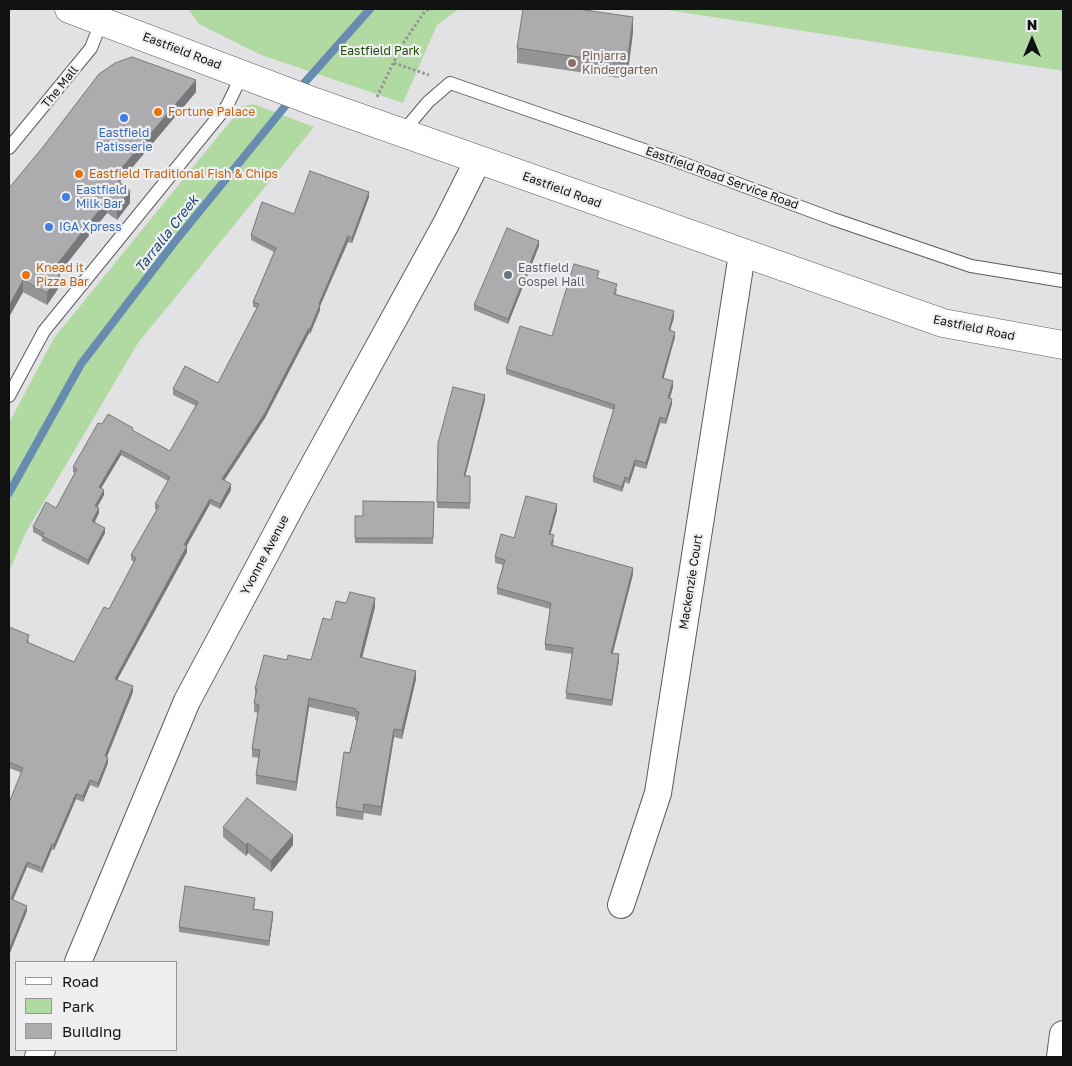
<!DOCTYPE html>
<style>
body{margin:0}
#map{position:relative;width:1072px;height:1066px;overflow:hidden;background:#e2e2e4;font-family:"Golos Text",sans-serif}
canvas{display:block}
.frame{position:absolute;inset:0;border:10px solid #111112;pointer-events:none}
.legend{position:absolute;left:15px;top:961px;width:162px;height:90px;box-sizing:border-box;background:#efeff1;border:1px solid #969698;margin:0;padding:6px 9px;list-style:none;font-size:15px;color:#111112}
.legend li{display:flex;align-items:center;gap:10px;height:25px}
.legend b{width:25px;border:1px solid #969698}
.north{position:absolute;left:1007px;top:15px;width:50px;height:50px;-webkit-text-stroke:4px #efeff1;paint-order:stroke;rotate:0deg;font-size:14px;font-weight:700;line-height:20px;text-align:center;color:#111112}
.north::after{content:'';display:block;margin:auto;width:18px;height:22px;background:#111112;clip-path:polygon(50% 0,100% 100%,50% 72%,0 100%)}
</style>
<div id="map">
<canvas width="1072" height="1066"></canvas>
<div class="frame"></div>
<ul class="legend">
<li><b style="height:6px;background:#fff"></b>Road</li>
<li><b style="height:14px;background:#b0daa1"></b>Park</li>
<li><b style="height:14px;background:#acacae"></b>Building</li>
</ul>
<div class="north">N</div>
</div>
<script>
const c = document.querySelector('canvas').getContext('2d');
c.lineJoin = 'round';
function fillPath(path, color) { c.fillStyle = color; c.fill(path, 'evenodd'); }
const shape = rows => new Path2D(rows.map(r => 'M' + r).join(''));
function strokePath(path, color, width, dash) { c.strokeStyle = color; c.lineWidth = width; c.lineCap = dash ? 'butt' : 'round'; c.setLineDash(dash || []); c.stroke(path); }
function write(font, color, halo, rows, align = 'center') {
  c.font = font + ' "Golos Text",sans-serif'; c.lineWidth = 4.5; c.setLineDash([]); c.textBaseline = 'middle'; c.strokeStyle = halo; c.fillStyle = color; for (const [text, x, y, turn = 0] of rows) {
    c.save(); c.translate(x, y); c.rotate((+turn || 0) * Math.PI / 180); c.textAlign = isNaN(turn) ? turn : align; if (halo) c.strokeText(text, 0, 0); c.fillText(text, 0, 0); c.restore();
  }
}
fillPath(shape([
 [188,9,459,9,437,25,403,103,261,55,199,24],
 [661,9,1063,9,1063,71],
 [253,104,314,127,138,343,25,534,9,572,9,423,54,338,242,107]
]), '#b0daa1');
strokePath(shape([
 [298,90,370,9],
 [9,493,81,364,173,244,291,99]
]), '#678cb0', 8);
const service = shape([
 [402,133,428,102,450,83,679,162,833,219,971,266,1063,281],
 [9,148,91,48,102,20],
 [9,396,44,331,227,106,242,75]
]);
const minor = shape([
 [621,905,658,793,742,254],
 [78,962,187,701,295,499,446,224,478,160],
 [38,1057,42,1050],
 [1060,1057,1063,1034]
]);
const secondary = shape([
 [69,9,315,102,943,323,1063,345]
]);
strokePath(service, '#5c5c5d', 14);
strokePath(minor, '#5c5c5d', 28);
strokePath(secondary, '#5c5c5d', 29);
strokePath(shape([
 [394,63,429,75],
 [377,97,402,45,425,11,429,9]
]), '#949495', 3, [2.5, 2.5]);
strokePath(service, '#fff', 12);
strokePath(minor, '#fff', 26);
strokePath(secondary, '#fff', 28);
fillPath(shape([
 [633,32,627,79,517,63,517,48],
 [196,92,120,182,130,203,117,220,107,213,89,235,59,273,60,286,47,305,23,292,9,317,9,188],
 [369,197,352,243,348,242,320,306,320,310,310,334,309,333,265,418,224,480,231,490,220,509,210,504,187,546,187,552,117,680,133,692,106,757,108,763,98,788,90,785,83,802,76,799,54,850,52,849,42,873,27,867,13,900,27,911,9,955,9,803,22,773,9,768,9,627,29,640,28,643,74,662,109,609,134,562,131,560,131,555,157,510,155,509,155,504,168,481,121,455,101,488,104,495,97,507,99,513,95,522,105,533,88,565,42,541,42,537,33,532,33,527,56,508,75,473,73,472,73,467,102,424,133,431,170,451,196,406,173,395,173,389,218,383,257,308,253,307,253,302,274,252,251,240,251,235,294,214],
 [539,246,508,324,474,310,474,305],
 [599,276,598,278,617,289,616,294,674,317,670,330,675,337,663,379,673,387,670,399,672,404,666,424,660,423,646,469,635,466,629,484,625,482,622,492,593,482,593,477,614,410,506,374,506,369,552,336],
 [485,400,465,476,470,476,470,509,437,508,438,443],
 [434,502,433,544,355,543,355,516,363,516],
 [557,510,550,534,554,541,553,545,633,574,613,653,619,660,612,706,566,699,566,693,572,654,545,650,545,644,550,609,497,594,497,588,503,565,495,563,495,557,514,538],
 [346,603,375,607,362,658,416,679,402,739,394,737,381,816,364,813,363,820,336,816,336,807,357,721,355,720,355,717,309,707,296,791,256,784,256,775,259,758,252,757,252,749,258,713,254,712,254,703,255,698,255,689,287,660,311,660,331,620],
 [223,827,293,845,271,872,248,853,246,856,223,837],
 [255,903,254,909,273,917,269,946,179,932,179,927]
]), '#949496');
fillPath(shape([
 [633,17,633,32,627,79,627,64],
 [196,80,196,92,114,189,114,177],
 [130,191,130,203,117,220,117,208],
 [369,192,369,197,352,243,352,238],
 [107,201,107,213,53,281,53,270],
 [348,236,348,242,320,306,320,310,310,334,310,329,319,304],
 [539,241,539,246,508,324,508,319],
 [60,274,60,286,47,305,47,293],
 [23,280,23,292,9,317,9,306],
 [674,311,674,317,669,335,669,330],
 [309,328,309,333,265,418,222,484,222,479],
 [675,332,675,337,662,384,662,378],
 [673,381,673,387,668,404,668,398],
 [485,395,485,400,464,481,464,476],
 [672,399,672,404,666,424,666,419],
 [660,417,660,423,646,469,646,463],
 [121,450,121,455,99,492,99,487],
 [635,460,635,466,629,484,629,479],
 [625,477,625,482,622,492,622,487],
 [231,484,231,490,220,509,220,504],
 [104,490,104,495,95,511,95,506],
 [210,499,210,504,184,550,184,545],
 [557,504,557,510,549,540,549,534],
 [99,508,99,513,92,526,92,521],
 [105,528,105,533,88,565,88,560],
 [187,546,187,552,115,684,115,679],
 [633,568,633,574,611,659,611,653],
 [375,598,375,607,360,666,360,657],
 [619,654,619,660,612,706,612,700],
 [416,671,416,679,402,739,402,730],
 [133,686,133,692,105,762,105,756],
 [309,698,309,707,296,791,296,782],
 [394,729,394,737,381,816,381,807],
 [108,758,108,763,98,788,98,783],
 [90,780,90,785,83,802,83,796],
 [76,794,76,799,54,850,54,845],
 [293,835,293,845,271,872,271,861],
 [248,843,248,853,246,856,246,845],
 [52,844,52,849,42,873,42,868],
 [27,862,27,867,11,904,11,899],
 [27,906,27,911,9,955,9,950],
 [273,912,273,917,269,946,269,941]
]), '#78787a');
const building = shape([
 [523,9,578,9,633,17,627,64,517,48,523,9],
 [132,57,196,80,114,177,130,191,117,208,107,201,89,223,53,270,60,274,47,293,23,280,9,306,9,188,43,147,99,74,115,63,132,57],
 [310,171,369,192,352,238,348,236,319,304,320,305,310,329,309,328,265,413,222,479,231,484,220,504,210,499,184,545,187,546,115,679,133,686,105,756,108,758,98,783,90,780,83,796,76,794,54,845,52,844,42,868,27,862,11,899,27,906,9,950,9,803,23,768,9,762,9,627,29,635,27,642,74,662,104,607,109,609,136,558,131,555,159,506,155,504,170,477,121,450,99,487,104,490,95,506,99,508,92,521,105,528,88,560,42,536,44,533,33,527,46,502,56,508,77,469,73,467,98,423,102,424,108,414,133,428,132,430,170,451,198,402,173,389,185,366,218,383,259,304,253,302,276,248,251,235,262,202,294,214,310,171],
 [507,228,539,241,508,319,474,305,507,228],
 [574,264,599,271,597,278,617,284,614,294,674,311,669,330,675,332,662,378,673,381,668,398,672,399,666,419,660,417,646,463,635,460,629,479,625,477,622,487,593,477,615,405,506,369,520,326,552,336,574,264],
 [453,387,485,395,464,476,470,476,470,503,437,502,438,443,453,387],
 [526,496,557,504,549,534,554,535,551,545,633,568,611,653,619,654,612,700,566,693,573,648,545,644,551,603,497,588,505,560,495,557,501,534,514,538,526,496],
 [363,501,434,502,433,538,355,538,355,516,363,516,363,501],
 [350,592,375,598,360,657,416,671,402,730,394,729,381,807,364,804,363,812,336,807,344,752,350,753,359,712,355,711,356,709,309,698,296,782,256,775,260,750,252,749,259,705,254,703,257,689,255,689,264,655,287,660,288,655,311,660,323,618,331,620,336,601,346,603,350,592],
 [247,798,293,835,271,861,248,843,246,845,223,827,247,798],
 [185,886,255,898,253,909,273,912,269,941,179,927,185,886]
]);
fillPath(building, '#acacae');
strokePath(building, '#78787a', 1);
for (const [x, y, r, color] of [
 [572,63,5,"#8d6e63"],
 [158,112,5,"#e8710a"],
 [124,118,5,"#3f7fe0"],
 [79,174,5,"#e8710a"],
 [66,197,5,"#3f7fe0"],
 [49,227,5,"#3f7fe0"],
 [26,275,5,"#e8710a"],
 [508,275,5,"#6b7280"]
]) { const dot = new Path2D(); dot.arc(x, y, r, 0, 2 * Math.PI); c.fillStyle = color; c.fill(dot); strokePath(dot, '#efeff1', 2); }
write('12px', '#111112', '#efeff1', [
 ["Eastfield Road",182,51,21],
 ["The Mall",60,87,-51],
 ["Eastfield Road Service Road",722,178,20],
 ["Eastfield Road",562,190,20],
 ["Eastfield Road",974,328,12],
 ["Yvonne Avenue",265,555,-62],
 ["Mackenzie Court",691,582,-81]
]);
write('12px', '#215205', '#efeff1', [
 ["Eastfield Park",380,51]
]);
write('12px', '#785e54', '#efeff1', [
 ["Pinjarra",582,56],
 ["Kindergarten",582,70]
], 'left');
write('12px', '#c56008', '#efeff1', [
 ["Fortune Palace",168,112],
 ["Eastfield Traditional Fish & Chips",89,174],
 ["Knead it",36,268],
 ["Pizza Bar",36,282]
], 'left');
write('12px', '#366cbe', '#efeff1', [
 ["Eastfield",124,133,"center"],
 ["Patisserie",124,147,"center"],
 ["Eastfield",76,190],
 ["Milk Bar",76,204],
 ["IGA Xpress",59,227]
], 'left');
write('12px', '#5b616d', '#efeff1', [
 ["Eastfield",518,268],
 ["Gospel Hall",518,282]
], 'left');
write('italic 14px', '#184871', '#efeff1', [
 ["Tarralla Creek",167,234,-52]
]);
</script>
